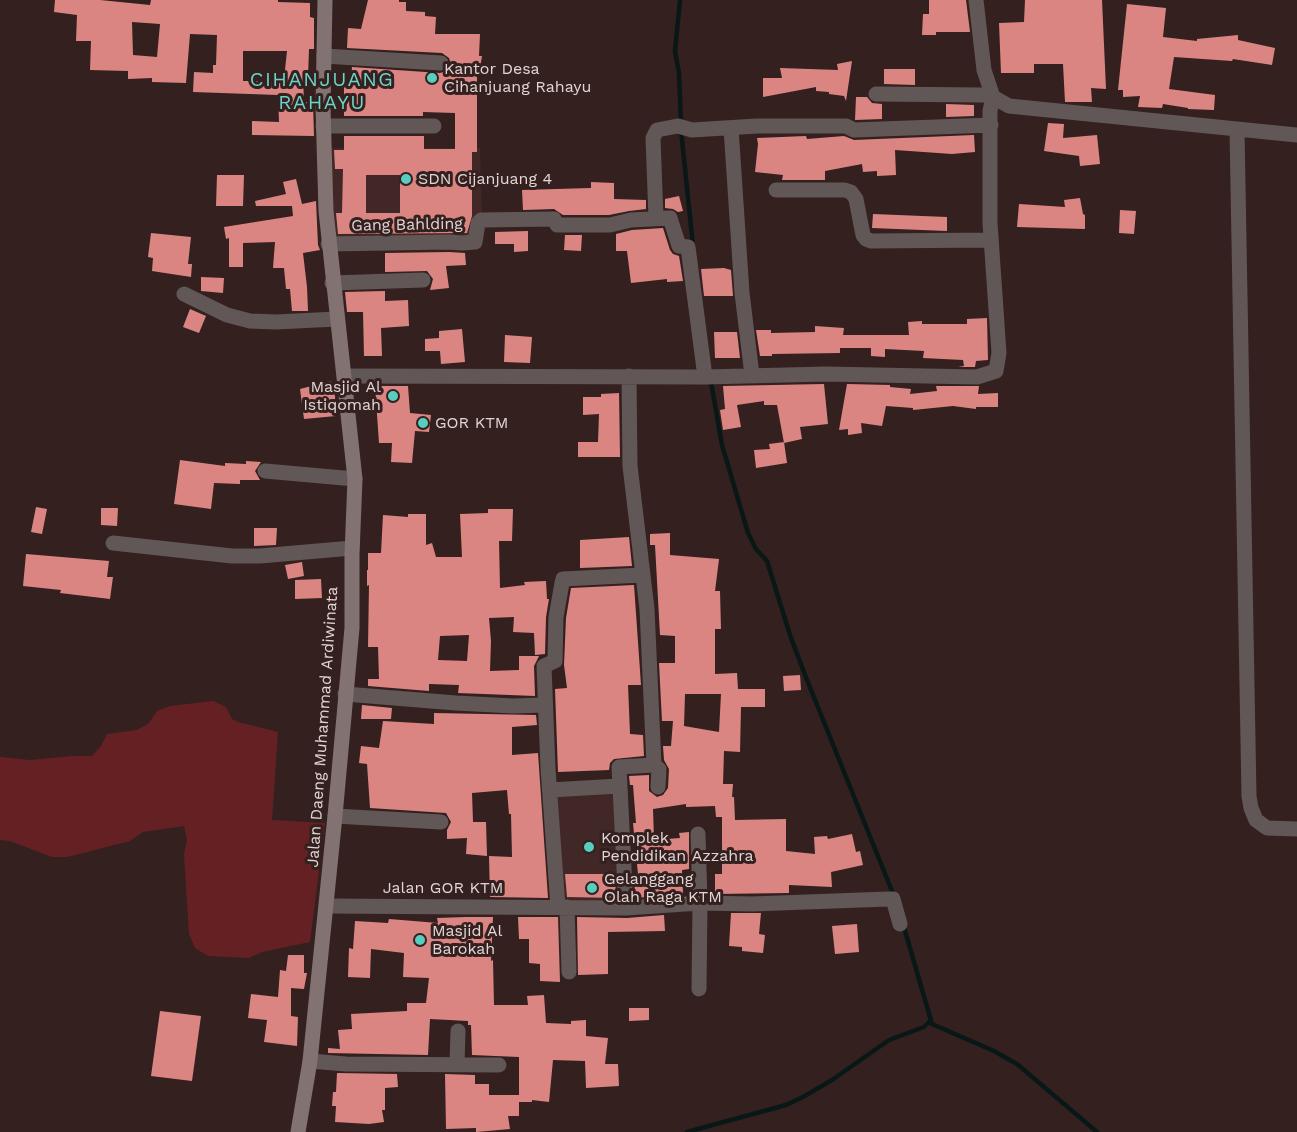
<!DOCTYPE html>
<style>
body{margin:0}
canvas{display:block;background:#33201f}
</style>
<canvas width="1297" height="1132"></canvas>
<script>
const c = document.querySelector('canvas').getContext('2d');
c.lineJoin = 'round';
function fillPath(path, color) { c.fillStyle = color; c.fill(path, 'evenodd'); }
const shape = rows => new Path2D(rows.map(r => 'M' + r).join(''));
function strokePath(path, color, width, dash) { c.strokeStyle = color; c.lineWidth = width; c.lineCap = dash ? 'butt' : 'round'; c.setLineDash(dash || []); c.stroke(path); }
function write(font, color, halo, rows, align = 'center') {
  c.font = font + ' "Work Sans",sans-serif'; c.lineWidth = 6; c.setLineDash([]); c.textBaseline = 'middle'; c.strokeStyle = halo; c.fillStyle = color; for (const [text, x, y, turn = 0] of rows) {
    c.save(); c.translate(x, y); c.rotate((+turn || 0) * Math.PI / 180); c.textAlign = isNaN(turn) ? turn : align; if (halo) c.strokeText(text, 0, 0); c.fillText(text, 0, 0); c.restore();
  }
}
fillPath(shape([
 [331,148,480,148,482,217,473,240,334,241],
 [617,787,624,904,561,904,552,790]
]), '#412726');
fillPath(shape([
 [213,701,226,707,232,719,238,722,278,732,272,820,325,823,310,942,262,952,249,958,208,956,195,948,189,934,184,854,187,840,184,826,143,832,130,841,67,857,52,857,10,841,0,840,0,757,30,760,72,756,92,756,101,746,107,734,137,730,149,723,157,711,170,706]
]), '#652023');
strokePath(shape([
 [680,0,675,51,679,73,681,122],
 [681,130,693,246],
 [711,382,722,445,748,533,756,549,767,561,790,635,805,675,894,896],
 [903,924,932,1024,994,1051,1017,1064,1097,1132],
 [687,1132,786,1105,803,1097,832,1080,889,1040,924,1027,930,1021]
]), '#091816', 4.5);
fillPath(shape([
 [55,0,100,0,150,5,151,0,278,0,278,2,310,3,310,17,314,18,314,49,309,49,308,78,303,78,304,102,313,102,314,136,252,135,252,121,279,122,278,95,193,92,194,72,213,73,213,65,216,65,217,35,190,34,186,83,152,82,152,78,128,79,128,71,90,70,91,41,76,41,77,15,54,12],
 [132,22,160,24,157,57,133,55],
 [243,51,287,51,284,79,274,79,274,81,243,81],
 [368,0,399,0,399,2,406,2,406,11,425,12,425,16,436,17,435,34,480,34,479,56,482,56,480,68,477,68,477,152,472,152,472,216,467,233,338,234,336,213,342,213,343,169,335,169,334,150,344,150,344,136,424,136,424,149,455,149,455,113,423,112,423,116,344,116,344,81,351,81,352,67,440,73,446,71,451,64,449,58,442,53,347,48,348,28,361,29],
 [366,175,400,175,400,213,366,213],
 [929,0,966,0,970,32,936,32,936,35,922,35,923,14,929,14],
 [1025,0,1102,0,1106,89,1091,88,1092,102,1065,102,1063,64,1034,64,1034,73,1001,73,999,23,1024,22],
 [1127,4,1166,8,1163,37,1197,41,1197,39,1238,35,1238,40,1275,48,1272,65,1233,59,1232,61,1174,57,1169,89,1215,95,1214,110,1188,109,1188,108,1163,104,1162,108,1138,107,1140,96,1123,97,1123,90,1118,90],
 [852,61,846,101,844,96,829,94,829,92,816,91,816,87,763,97,763,78,782,78,780,68,838,70,837,64],
 [884,69,915,69,915,85,884,84],
 [856,97,867,97,872,103,882,104,882,119,855,120],
 [946,104,974,105,974,116,946,117],
 [1048,123,1064,124,1063,138,1097,135,1100,164,1080,166,1079,156,1044,151],
 [974,135,975,152,952,154,895,150,896,175,877,176,877,171,863,172,862,164,825,171,825,180,782,180,783,175,755,172,758,144,757,138,806,136,807,139,844,136,854,140],
 [217,175,244,175,243,206,216,206],
 [296,179,302,204,316,201,318,245,320,250,303,253,307,287,308,311,292,311,290,289,286,289,284,268,273,268,275,242,243,243,243,267,229,267,229,238,226,239,224,227,293,216,292,206,295,206,256,206,255,201,286,194,283,182],
 [591,182,614,183,614,199,646,200,646,209,629,211,609,215,563,215,554,209,523,210,522,190,591,188],
 [679,196,683,211,678,212,673,209,665,208,665,199],
 [1080,198,1083,214,1085,215,1085,229,1017,227,1019,204,1065,207,1064,200],
 [1120,210,1136,211,1134,234,1119,233],
 [873,214,947,217,947,231,872,228],
 [663,228,670,250,673,254,679,256,683,281,667,282,667,279,631,283,627,251,616,251,616,234,632,230],
 [528,231,528,251,514,252,514,244,495,244,495,232],
 [151,233,191,237,188,264,192,264,191,277,152,271,153,258,148,257],
 [565,235,582,235,581,251,564,250],
 [449,252,465,253,466,265,446,266,449,288,430,290,433,279,427,271,385,272,385,253],
 [724,268,731,270,733,296,704,296,701,269],
 [201,277,224,278,223,293,201,291],
 [385,291,385,301,408,300,409,326,381,328,382,356,364,356,363,312,347,312,345,292],
 [190,309,206,316,199,333,183,327],
 [987,318,988,360,976,361,975,367,958,367,964,366,963,360,923,358,924,351,885,349,885,357,871,356,871,348,840,348,840,353,772,354,772,356,760,356,756,330,771,330,771,333,815,332,815,326,844,328,843,335,909,335,908,322,922,321,922,324,967,324,967,319],
 [462,329,465,362,441,364,440,351,425,351,425,339,439,338,439,331],
 [714,332,737,332,740,358,715,358],
 [505,335,532,337,530,363,504,362],
 [331,381,335,396,336,416,304,419,300,389],
 [824,384,828,424,800,427,802,439,784,443,777,405,764,405,764,401,737,405,741,427,723,430,720,410,725,409,723,386],
 [847,384,890,385,890,387,911,389,910,394,937,391,936,386,979,386,978,394,998,393,998,407,976,407,976,409,953,406,913,410,913,408,886,406,882,426,861,423,862,433,848,435,848,429,839,430],
 [375,386,408,386,410,413,431,415,429,432,415,431,412,463,391,462,392,443,379,443],
 [619,393,620,457,578,457,578,442,598,442,599,414,583,415,583,397,601,397,601,394],
 [784,442,787,463,756,468,754,450,770,449,769,444],
 [180,460,225,466,225,463,246,464,246,461,261,462,255,471,260,480,240,480,240,484,214,483,211,509,174,504],
 [36,507,47,509,42,534,31,532],
 [101,508,118,508,117,526,101,525],
 [488,509,513,509,512,541,499,541,500,588,525,585,524,582,546,581,547,599,549,599,546,617,545,654,535,655,534,633,513,632,514,617,489,618,491,641,490,671,519,670,519,656,539,656,534,666,535,696,458,693,459,685,429,684,429,691,368,686,368,679,379,679,378,647,368,647,369,585,367,586,367,570,368,570,368,553,381,553,383,515,408,517,408,514,426,514,426,545,432,543,436,557,462,557,460,514,488,513],
 [469,635,467,661,438,660,440,636],
 [254,528,277,528,276,545,254,546],
 [670,533,670,555,719,559,715,591,720,591,721,629,715,629,715,674,737,673,738,689,765,689,765,707,741,707,740,752,724,751,723,784,733,784,732,797,734,797,735,820,786,819,786,851,815,854,814,837,827,836,828,839,852,834,856,852,860,851,863,865,831,872,832,887,789,885,789,893,715,894,715,874,722,874,722,817,716,817,715,806,686,807,686,804,653,809,654,840,680,838,679,833,689,832,689,869,682,870,683,894,635,898,634,874,638,874,633,823,636,823,633,785,630,785,629,776,649,775,649,791,657,797,663,795,668,788,669,769,664,760,663,746,671,746,673,721,662,721,659,663,675,663,675,636,660,635,655,545,650,545,650,534],
 [685,694,721,694,719,732,684,726],
 [629,537,632,566,580,568,580,540],
 [26,554,109,561,107,577,113,577,110,599,60,593,61,590,23,586],
 [302,562,304,576,288,579,285,565],
 [321,579,322,598,295,599,295,580],
 [634,585,641,685,628,685,630,734,643,735,644,756,614,759,610,763,609,770,558,772,555,689,567,688,564,665,566,618,571,588],
 [800,675,801,690,784,691,783,676],
 [362,705,392,708,391,719,361,719],
 [434,713,536,715,537,725,512,727,512,755,538,753,548,898,490,897,489,856,512,857,511,814,509,814,507,790,472,793,473,822,486,822,487,856,466,854,467,838,447,839,447,830,451,822,446,813,370,808,367,764,359,763,361,746,379,748,383,721,434,724],
 [565,874,615,874,616,898,567,897],
 [731,913,761,913,759,934,765,935,763,953,742,951,742,947,729,946],
 [664,915,665,931,608,932,608,974,578,975,577,917,627,918],
 [466,917,493,917,491,961,493,960,494,1005,528,1005,527,996,544,995,546,1023,571,1024,571,1021,586,1020,586,1036,608,1038,605,1064,618,1064,619,1086,586,1088,585,1061,553,1060,549,1102,532,1100,532,1102,519,1102,519,1057,472,1055,471,1025,468,1025,468,1021,430,1019,428,1055,328,1053,328,1048,340,1049,338,1030,352,1029,351,1014,407,1011,407,1003,426,1003,429,978,403,977,404,953,371,949,370,978,348,977,349,948,353,949,355,921,388,923,389,919,438,923,437,918],
 [518,917,558,917,560,982,540,981,540,964,529,963,529,939,519,939],
 [857,924,859,952,835,954,832,926],
 [288,955,304,955,304,973,307,973,304,989,291,988,291,1016,298,1017,297,1046,264,1042,267,1020,248,1018,251,994,278,997,280,970,286,971],
 [629,1008,649,1008,649,1020,629,1021],
 [160,1011,201,1016,192,1081,151,1076],
 [337,1073,397,1074,398,1087,385,1088,385,1110,382,1110,384,1122,369,1124,335,1122,336,1106,332,1106,333,1092,336,1092],
 [445,1074,475,1075,475,1084,489,1084,489,1095,519,1095,519,1116,508,1116,510,1129,476,1132,476,1128,446,1129]
]), '#db8583');
strokePath(shape([
 [976,0,984,70,993,97,1009,106,1297,135],
 [324,56,441,63],
 [323,126,434,126],
 [731,128,742,293,752,375],
 [1237,130,1249,796,1251,808,1256,820,1267,828,1297,829],
 [776,190,845,190,851,192,856,199,863,235,866,239,871,241,991,240],
 [656,218,653,138,657,130,678,126,692,130,757,126,846,126,854,130,991,125],
 [328,244,449,242,462,243,475,242,478,223,481,220,554,219,557,225,610,225,631,220,670,218,679,246,688,247,705,377],
 [332,283,423,280],
 [184,294,227,315,250,321,276,322,337,319],
 [345,376,705,377,826,374,977,377,996,371,999,353,990,223,990,111,993,97,983,95,876,94],
 [629,376,630,466,647,609,654,765,659,769,658,787],
 [265,471,355,479],
 [113,543,232,556,260,556,352,548],
 [345,694,456,703,513,706,545,705],
 [550,790,619,786],
 [335,816,441,822],
 [698,834,700,903,699,989],
 [327,906,626,908,700,903,752,904,888,899,893,899,900,924],
 [558,907,548,769,544,666,555,661,556,617,562,583,563,579,642,575],
 [567,907,569,972],
 [626,908,619,767,654,765],
 [310,1061,346,1064,499,1065],
 [457,1064,458,1031]
]), '#615756', 15);
strokePath(shape([
 [298,1132,310,1061,335,816,352,628,352,554,355,479,326,211,323,107,325,0]
]), '#827271', 15);
for (const [x, y, r, color] of [
 [432,78,6,"#58cec0"],
 [406,179,6,"#58cec0"],
 [393,396,6,"#58cec0"],
 [423,423,6,"#58cec0"],
 [589,847,6,"#58cec0"],
 [592,888,6,"#58cec0"],
 [420,940,6,"#58cec0"]
]) { const dot = new Path2D(); dot.arc(x, y, r, 0, 2 * Math.PI); c.fillStyle = color; c.fill(dot); strokePath(dot, '#33201f', 2); }
write('16px', '#e2d5d4', '#33201f', [
 ["Kantor Desa",444,69],
 ["Cihanjuang Rahayu",444,87],
 ["SDN Cijanjuang 4",418,179],
 ["Masjid Al",381,387,"right"],
 ["Istiqomah",381,405,"right"],
 ["GOR KTM",435,423],
 ["Komplek",601,838],
 ["Pendidikan Azzahra",601,856],
 ["Gelanggang",604,879],
 ["Olah Raga KTM",604,897],
 ["Masjid Al",432,931],
 ["Barokah",432,949]
], 'left');
write('16px', '#e2d5d4', '#33201f', [
 ["Gang Bahlding",407,225,-1],
 ["Jalan Daeng Muhammad Ardiwinata",323,727,-86],
 ["Jalan GOR KTM",443,888]
]);
c.letterSpacing = '1.5px';
write('20px', '#6bd4c7', '#33201f', [
 ["CIHANJUANG",322,80],
 ["RAHAYU",322,103]
]);
c.letterSpacing = '0px';
</script>
